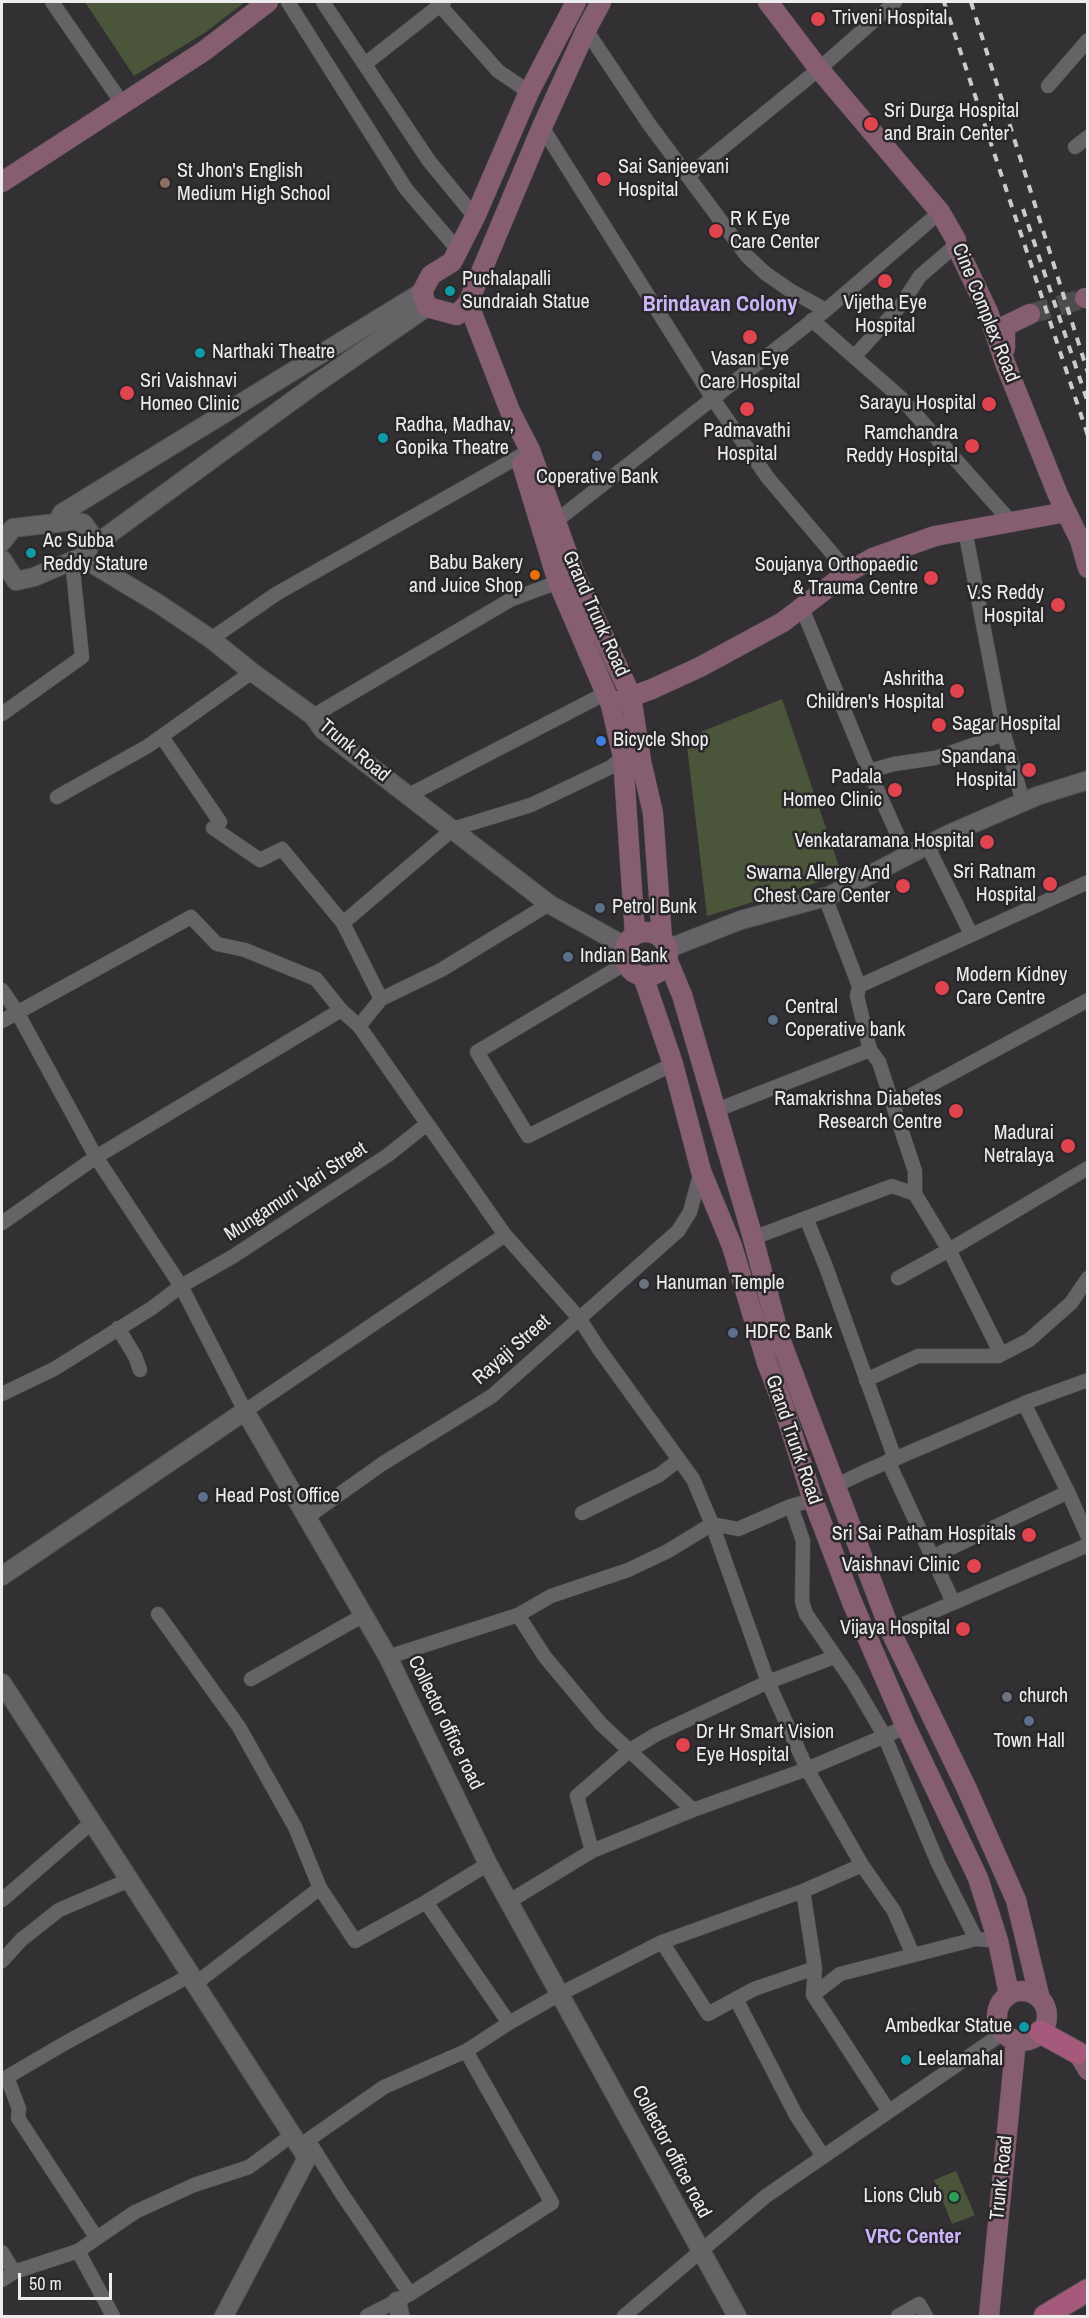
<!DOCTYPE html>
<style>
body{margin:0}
#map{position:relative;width:1089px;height:2318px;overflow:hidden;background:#333033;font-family:"Archivo Narrow",sans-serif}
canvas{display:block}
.frame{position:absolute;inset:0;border:3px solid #eeedee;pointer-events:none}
.scale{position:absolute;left:18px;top:2273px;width:94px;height:27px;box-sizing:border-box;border:3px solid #eeedee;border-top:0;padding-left:8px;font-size:18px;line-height:21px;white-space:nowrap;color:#eeedee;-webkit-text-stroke:4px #292729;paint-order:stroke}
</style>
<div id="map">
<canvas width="1089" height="2318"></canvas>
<div class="frame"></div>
<div class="scale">50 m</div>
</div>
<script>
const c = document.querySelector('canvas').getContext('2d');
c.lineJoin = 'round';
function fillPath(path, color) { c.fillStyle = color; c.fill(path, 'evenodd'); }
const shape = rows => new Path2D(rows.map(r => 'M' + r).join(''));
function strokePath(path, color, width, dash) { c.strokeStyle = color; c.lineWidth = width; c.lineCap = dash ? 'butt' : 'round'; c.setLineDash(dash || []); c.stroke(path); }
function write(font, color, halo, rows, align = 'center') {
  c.font = font + ' "Archivo Narrow",sans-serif'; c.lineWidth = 5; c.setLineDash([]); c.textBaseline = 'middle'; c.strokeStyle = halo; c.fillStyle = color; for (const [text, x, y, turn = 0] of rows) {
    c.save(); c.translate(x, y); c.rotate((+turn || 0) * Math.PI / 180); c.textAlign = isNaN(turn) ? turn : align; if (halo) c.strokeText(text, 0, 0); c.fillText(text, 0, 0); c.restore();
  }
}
fillPath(shape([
 [85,2,245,2,206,32,134,76],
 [782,699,842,875,707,916,686,738],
 [956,2171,975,2215,952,2224,934,2180]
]), '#4a5539');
strokePath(shape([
 [1030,314,1085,298]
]), '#4f4c4f', 20, [20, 10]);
const minor = shape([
 [52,2,122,103],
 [288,2,406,189,458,250],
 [323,2,429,161,475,217],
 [437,2,498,71,529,92],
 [586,30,649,124,747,256,765,273,791,291,826,310],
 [365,64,444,2],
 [1048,86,1088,40],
 [542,127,713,399,768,478,848,572],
 [1075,147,1088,137],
 [688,176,819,69,895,2],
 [812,320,901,398,1011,522],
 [854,357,901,305,920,276,956,245],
 [556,521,826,310,940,212],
 [965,530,1004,734,1023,802],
 [802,608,869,771,907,856],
 [211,639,276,594,520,456],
 [2,714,82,657,72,561],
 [313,716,510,600,558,582],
 [162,737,220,822],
 [869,771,894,764,935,758,1004,734],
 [409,795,606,693],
 [57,797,148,746,252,672],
 [213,828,260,860,282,849,343,923],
 [927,845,971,934],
 [825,897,859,986],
 [549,904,441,970,381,999,343,923,453,829,531,805,611,767,623,757],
 [626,963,477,1052,528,1136,673,1064],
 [2,990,17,1012,96,1157,181,1286,245,1411,505,1235,579,1318,599,1349,693,1479,712,1524,738,1529,791,1506,813,1500],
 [341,1010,359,1026,505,1235],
 [2,1021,191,917,217,944,245,950,316,979,341,1010,96,1157,2,1223],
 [359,1026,381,999],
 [893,1105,879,1062,870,1050,857,996,859,986,1088,882],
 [714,1111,870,1050],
 [915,1194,915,1171,893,1105,1088,1000],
 [806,1218,892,1186,915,1194,949,1250,1088,1168],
 [753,1238,806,1218,826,1267,895,1459],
 [898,1278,949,1250,1000,1352],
 [118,1328,135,1356,140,1370],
 [866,1380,918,1356,998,1356,1029,1340,1071,1303,1088,1278],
 [2,1394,54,1369,152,1308,181,1286,232,1257,388,1155,427,1124],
 [888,1461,953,1602],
 [835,1486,864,1472,1030,1401,1088,1380],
 [1068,1492,1088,1537],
 [791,1506,803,1541,802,1601,806,1614,853,1682,884,1735,938,1863,976,1939],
 [582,1513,659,1475,679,1460],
 [306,1518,382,1464,492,1396,678,1231,690,1212,701,1171],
 [932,1557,1068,1492,1024,1403],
 [158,1614,239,1727,295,1827,320,1888],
 [890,1630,1088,1545],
 [388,1657,518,1615,545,1657,601,1724,693,1810,807,1769,906,1727],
 [251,1679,362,1616],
 [592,1851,577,1796,629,1751,655,1735,768,1682,834,1657],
 [862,1865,894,1911,913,1955],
 [803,1891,815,1968,813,1995,888,2110],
 [2,1900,91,1823],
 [426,1902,509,2023],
 [508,1902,592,1851,693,1810],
 [662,1942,708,2014,754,1989,815,1968],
 [2,1961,21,1940,59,1910,129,1880],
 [195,1984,320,1888,355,1941,426,1902,488,1864],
 [813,1995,840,1974,976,1939,998,1941],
 [736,1999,796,2115,823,2156],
 [7,2077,19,2109,18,2118,96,2237],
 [2,2080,67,2042,191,1975],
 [308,2140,342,2194,410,2294],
 [307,2158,308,2140,384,2087,466,2051,509,2023,560,1994,662,1942,803,1891,862,1865,807,1769,768,1682,712,1524,668,1551,628,1570,551,1596,518,1615],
 [78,2251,113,2316],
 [2,2252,14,2272],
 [2,2280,14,2272,78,2251,135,2212,194,2185,249,2167,292,2135],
 [367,2316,410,2294,552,2203,466,2051],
 [624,2316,766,2196,1003,2033],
 [898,2316,919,2304,926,2316]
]);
const tertiary = shape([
 [57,523,62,513,422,292],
 [2,542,13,528,73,521,83,523,91,534,88,551,81,557,34,577,16,581,2,559],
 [90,542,104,538,314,385,427,307],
 [81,557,159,604,211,639,252,672,313,716,323,730,549,904,625,946],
 [667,949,741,920,829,896,949,834,1037,796,1088,780],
 [2,1576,245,1411,388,1657,488,1864,737,2316],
 [2,1683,191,1975,195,1984,307,2158,224,2316],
 [397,2301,400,2316]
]);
const secondary = shape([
 [576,2,529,92,475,217,452,262,431,275,422,292,427,307,457,315,468,303,542,127,586,30,601,2],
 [768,2,819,69,940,212,956,240,956,245,988,312,1005,363,1058,495,1080,540,1088,568],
 [2,182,204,51,268,2],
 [1085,298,1088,298],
 [468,303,510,411,530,450,575,575,631,696,641,761,653,813,662,939],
 [1005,348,1005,326,1030,314],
 [522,464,558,582,611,705,623,757,635,935],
 [619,701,652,689,700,667,783,622,848,572,873,558,935,536,1066,512],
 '624 954a22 22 0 1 1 44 0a22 22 0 1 1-44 0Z',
 [667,959,682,995,753,1238,780,1339,890,1630,966,1787,1016,1900,1040,1999],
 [643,976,673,1064,701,1171,732,1246,767,1363,782,1402,813,1500,852,1602,906,1727,978,1878,998,1941,1009,1994],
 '997 2016a25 25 0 1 1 50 0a25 25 0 1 1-50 0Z',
 [1078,2053,1088,2070],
 [989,2316,1016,2040]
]);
const primary = shape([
 [1040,2032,1078,2053],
 [1045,2316,1088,2290]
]);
strokePath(minor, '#514f51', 15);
strokePath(tertiary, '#514f51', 20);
strokePath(secondary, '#514f51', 21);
strokePath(primary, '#514f51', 24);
strokePath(minor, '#656365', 14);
strokePath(tertiary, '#656365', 18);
strokePath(secondary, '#865e70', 20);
strokePath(primary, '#a65a7b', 22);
strokePath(shape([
 [944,2,1088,436],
 [971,2,1088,373],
 [1023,209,1088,403]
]), '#cccacc', 4, [8, 8]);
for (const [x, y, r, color] of [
 [818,19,8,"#e0444e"],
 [871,124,8,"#e0444e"],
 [604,179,8,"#e0444e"],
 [165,183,6,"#8d6e63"],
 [716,231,8,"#e0444e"],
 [885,281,8,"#e0444e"],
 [450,291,6,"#0f9aa8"],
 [750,337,8,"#e0444e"],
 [200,353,6,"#0f9aa8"],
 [127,393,8,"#e0444e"],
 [989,404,8,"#e0444e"],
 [747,409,8,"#e0444e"],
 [383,438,6,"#0f9aa8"],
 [972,446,8,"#e0444e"],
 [597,456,6,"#5c6f8a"],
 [31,553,6,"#0f9aa8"],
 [535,575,6,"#e8710a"],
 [931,578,8,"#e0444e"],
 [1058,605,8,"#e0444e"],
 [957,691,8,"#e0444e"],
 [939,725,8,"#e0444e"],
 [601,741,6,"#3f7fe0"],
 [1029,770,8,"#e0444e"],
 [895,790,8,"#e0444e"],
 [987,842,8,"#e0444e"],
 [1050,884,8,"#e0444e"],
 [903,886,8,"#e0444e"],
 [600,908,6,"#5c6f8a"],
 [568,957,6,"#5c6f8a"],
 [942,988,8,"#e0444e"],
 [773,1020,6,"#5c6f8a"],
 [956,1111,8,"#e0444e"],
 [1068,1146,8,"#e0444e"],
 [644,1284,6,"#6b7280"],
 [733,1333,6,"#5c6f8a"],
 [203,1497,6,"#5c6f8a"],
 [1029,1535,8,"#e0444e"],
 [974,1566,8,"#e0444e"],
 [963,1629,8,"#e0444e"],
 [1007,1697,6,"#6b7280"],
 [1029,1721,6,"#5c6f8a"],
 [683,1745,8,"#e0444e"],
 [1024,2027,6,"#0f9aa8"],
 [906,2060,6,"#0f9aa8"],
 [954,2197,6,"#2e9e5b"]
]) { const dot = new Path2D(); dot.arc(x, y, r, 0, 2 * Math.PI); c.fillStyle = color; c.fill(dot); strokePath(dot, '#292729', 2); }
write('20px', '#eeedee', '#292729', [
 ["Triveni Hospital",832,19],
 ["Sri Durga Hospital",884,112],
 ["and Brain Center",884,135],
 ["Sai Sanjeevani",618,168],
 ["Hospital",618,191],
 ["St Jhon's English",177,172],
 ["Medium High School",177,195],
 ["R K Eye",730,220],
 ["Care Center",730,243],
 ["Puchalapalli",462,280],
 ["Sundraiah Statue",462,303],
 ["Vijetha Eye",885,304,"center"],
 ["Hospital",885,327,"center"],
 ["Narthaki Theatre",212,353],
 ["Vasan Eye",750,360,"center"],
 ["Care Hospital",750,383,"center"],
 ["Sri Vaishnavi",140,382],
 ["Homeo Clinic",140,405],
 ["Sarayu Hospital",976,404,"right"],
 ["Radha, Madhav,",395,426],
 ["Gopika Theatre",395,449],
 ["Padmavathi",747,432,"center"],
 ["Hospital",747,455,"center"],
 ["Ramchandra",958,434,"right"],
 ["Reddy Hospital",958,457,"right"],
 ["Coperative Bank",597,478,"center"],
 ["Ac Subba",43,542],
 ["Reddy Stature",43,565],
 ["Babu Bakery",523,564,"right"],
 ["and Juice Shop",523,587,"right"],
 ["Soujanya Orthopaedic",918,566,"right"],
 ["& Trauma Centre",918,589,"right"],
 ["V.S Reddy",1044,594,"right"],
 ["Hospital",1044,617,"right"],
 ["Ashritha",944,680,"right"],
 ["Children's Hospital",944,703,"right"],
 ["Sagar Hospital",952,725],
 ["Bicycle Shop",613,741],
 ["Spandana",1016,758,"right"],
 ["Hospital",1016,781,"right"],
 ["Padala",882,778,"right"],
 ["Homeo Clinic",882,801,"right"],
 ["Venkataramana Hospital",974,842,"right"],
 ["Sri Ratnam",1036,873,"right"],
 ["Hospital",1036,896,"right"],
 ["Swarna Allergy And",890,874,"right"],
 ["Chest Care Center",890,897,"right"],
 ["Petrol Bunk",612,908],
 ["Indian Bank",580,957],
 ["Modern Kidney",956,976],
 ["Care Centre",956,999],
 ["Central",785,1008],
 ["Coperative bank",785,1031],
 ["Ramakrishna Diabetes",942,1100,"right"],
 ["Research Centre",942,1123,"right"],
 ["Madurai",1054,1134,"right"],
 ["Netralaya",1054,1157,"right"],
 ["Hanuman Temple",656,1284],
 ["HDFC Bank",745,1333],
 ["Head Post Office",215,1497],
 ["Sri Sai Patham Hospitals",1016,1535,"right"],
 ["Vaishnavi Clinic",960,1566,"right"],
 ["Vijaya Hospital",950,1629,"right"],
 ["church",1019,1697],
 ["Dr Hr Smart Vision",696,1733],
 ["Eye Hospital",696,1756],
 ["Town Hall",1029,1742,"center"],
 ["Ambedkar Statue",1012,2027,"right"],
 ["Leelamahal",918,2060],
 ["Lions Club",942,2197,"right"]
], 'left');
write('20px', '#eeedee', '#292729', [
 ["Cine Complex Road",985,313,68],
 ["Grand Trunk Road",595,614,66],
 ["Trunk Road",354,751,40],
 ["Mungamuri Vari Street",296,1192,-33],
 ["Rayaji Street",512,1350,-41],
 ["Grand Trunk Road",793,1440,71],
 ["Collector office road",445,1723,64],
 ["Collector office road",671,2152,62],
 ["Trunk Road",1002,2178,-84]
]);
write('bold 21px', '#ccb4fa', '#292729', [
 ["VRC Center",913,2237]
]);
write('bold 22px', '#ccb4fa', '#292729', [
 ["Brindavan Colony",720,305]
]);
</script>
